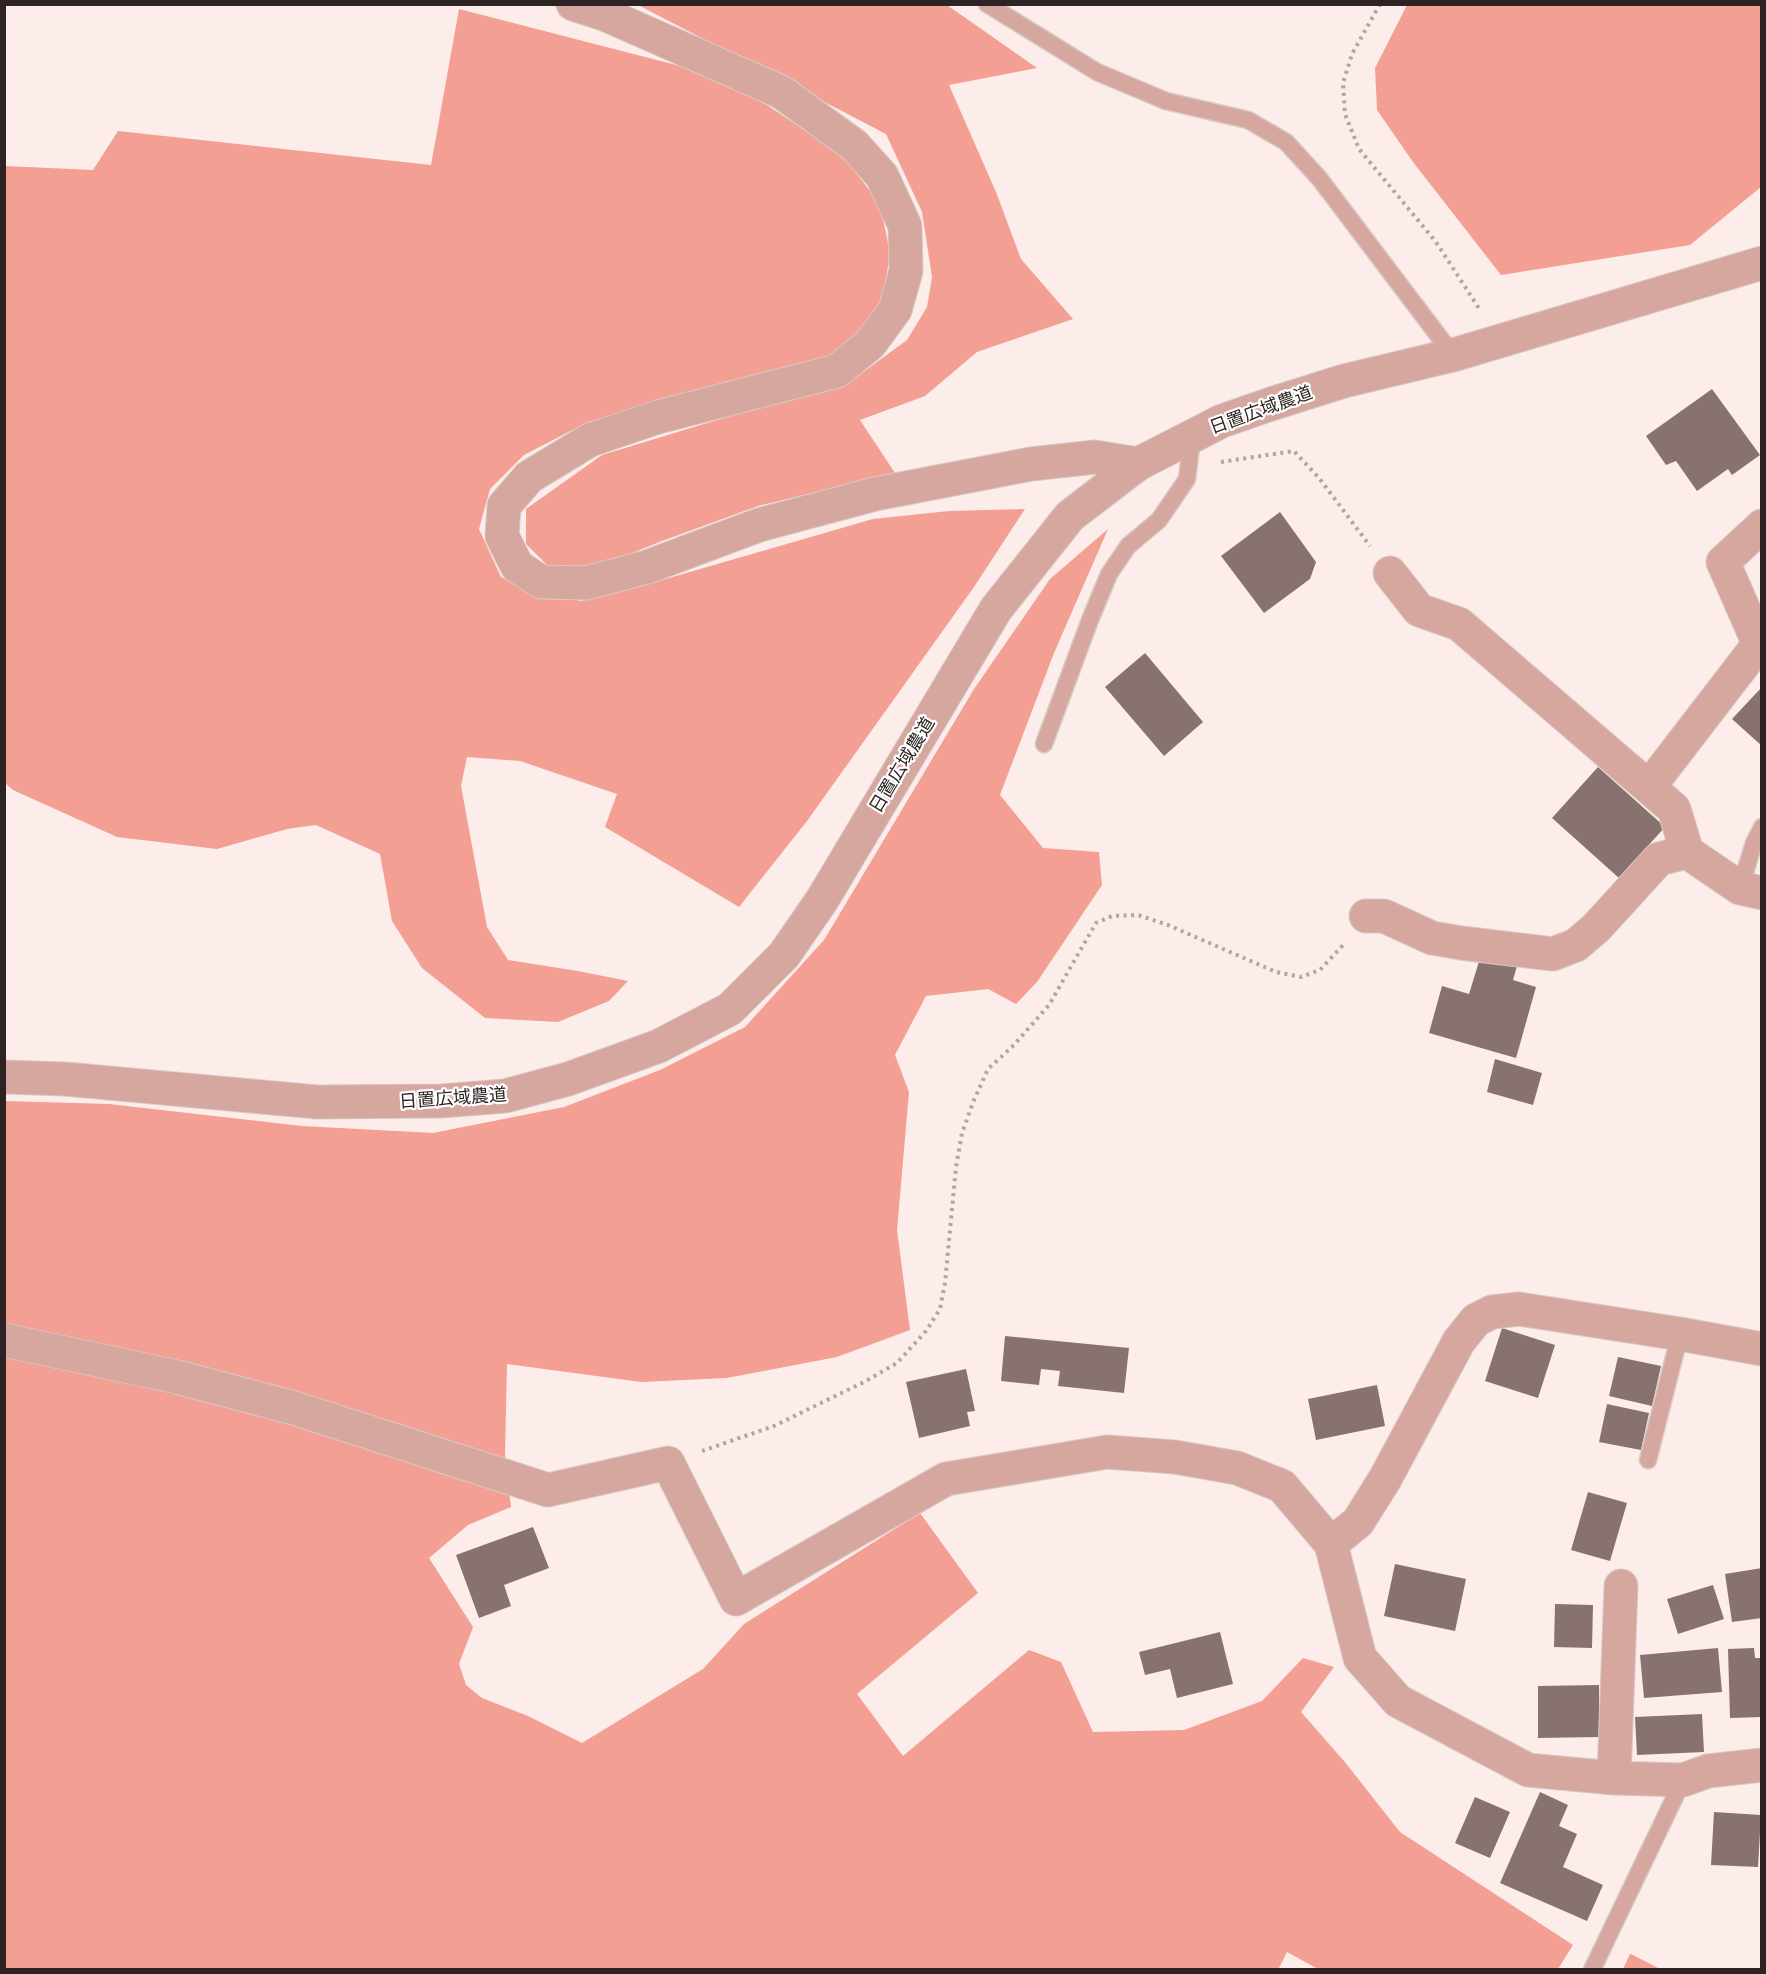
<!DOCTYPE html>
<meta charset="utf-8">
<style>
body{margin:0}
#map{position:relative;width:1766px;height:1974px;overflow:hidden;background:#fcedea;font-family:Commissioner,sans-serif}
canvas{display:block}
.frame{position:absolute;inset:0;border:6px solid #2c2322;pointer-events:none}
</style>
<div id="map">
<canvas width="1766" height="1974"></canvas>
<div class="frame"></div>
</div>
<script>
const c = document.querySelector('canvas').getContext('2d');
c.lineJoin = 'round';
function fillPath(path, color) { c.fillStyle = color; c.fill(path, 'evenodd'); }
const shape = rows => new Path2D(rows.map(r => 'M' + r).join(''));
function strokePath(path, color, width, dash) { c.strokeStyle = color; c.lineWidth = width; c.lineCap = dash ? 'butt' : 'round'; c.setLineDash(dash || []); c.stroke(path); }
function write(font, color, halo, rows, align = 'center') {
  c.font = font + ' Commissioner,"Noto Sans JP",sans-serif'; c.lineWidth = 4.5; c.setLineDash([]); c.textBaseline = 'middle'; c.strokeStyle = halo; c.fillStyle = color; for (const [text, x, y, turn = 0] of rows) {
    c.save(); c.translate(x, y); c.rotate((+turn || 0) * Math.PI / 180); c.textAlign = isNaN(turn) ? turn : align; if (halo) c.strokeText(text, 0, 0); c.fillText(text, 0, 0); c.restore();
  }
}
fillPath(shape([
 [638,5,947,5,1037,68,949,85,996,192,1021,259,1073,319,977,352,925,396,860,420,895,473,758,506,662,541,593,569,550,568,526,544,526,509,602,455,855,378,907,340,927,307,932,277,922,212,886,134],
 [1407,5,1761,5,1761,187,1690,245,1501,275,1413,162,1377,110,1375,68],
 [459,9,711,74,767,105,843,156,880,204,890,253,884,293,863,332,830,359,588,422,524,455,490,489,479,529,501,577,532,591,581,601,631,589,873,519,949,511,1025,509,974,587,807,821,739,907,605,827,617,794,520,761,467,757,461,786,487,927,508,960,578,971,628,981,609,1001,558,1022,485,1018,422,968,392,921,380,854,316,825,287,829,217,849,117,837,13,790,5,783,5,166,93,170,118,131,431,165],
 [1108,529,1054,653,1000,795,1043,848,1099,852,1102,885,1037,982,1016,1004,988,989,926,996,895,1055,909,1092,897,1230,910,1330,837,1357,727,1378,641,1382,507,1364,505,1454,511,1507,468,1525,429,1558,473,1627,459,1664,466,1685,482,1698,528,1716,582,1743,703,1669,744,1624,920,1513,978,1593,857,1694,903,1756,1029,1650,1061,1662,1093,1732,1184,1730,1262,1701,1303,1658,1334,1667,1301,1712,1344,1761,1400,1832,1573,1945,1558,1969,1318,1969,1287,1952,1278,1970,5,1970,5,1101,109,1104,302,1126,433,1133,564,1107,660,1070,745,1027,824,940,974,689,1050,579],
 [1630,1954,1631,1954,1660,1969,1623,1969]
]), '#f39f93');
fillPath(shape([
 [1712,389,1760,455,1732,475,1728,469,1697,491,1676,461,1666,465,1646,436],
 [1280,512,1316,562,1310,579,1264,613,1221,556],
 [1145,653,1203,722,1164,756,1105,687],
 [1762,687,1762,746,1732,719],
 [1598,767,1665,827,1619,878,1552,818],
 [1481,955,1517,966,1513,980,1536,987,1516,1058,1429,1033,1442,986,1469,994],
 [1495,1059,1542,1073,1533,1105,1487,1092],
 [1502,1328,1555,1345,1538,1398,1485,1381],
 [1005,1336,1129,1348,1124,1393,1058,1386,1060,1371,1041,1369,1039,1385,1001,1381],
 [1618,1357,1661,1366,1652,1406,1609,1396],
 [966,1369,975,1411,967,1412,970,1426,919,1438,906,1382],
 [1377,1385,1385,1426,1316,1440,1308,1399],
 [1607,1404,1649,1413,1641,1450,1599,1442],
 [1588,1492,1627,1503,1610,1561,1571,1550],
 [533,1527,549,1568,504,1585,511,1606,479,1618,456,1555],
 [1395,1564,1466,1579,1455,1631,1384,1616],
 [1762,1568,1762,1618,1732,1622,1725,1574],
 [1713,1585,1724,1619,1678,1634,1667,1599],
 [1555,1604,1593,1605,1592,1648,1554,1647],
 [1220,1632,1233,1684,1177,1698,1170,1669,1145,1675,1139,1652],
 [1718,1648,1722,1692,1644,1698,1640,1655],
 [1754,1648,1755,1658,1762,1658,1762,1717,1730,1718,1728,1649],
 [1599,1685,1599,1737,1538,1738,1538,1686],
 [1702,1714,1704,1752,1637,1755,1635,1717],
 [1540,1792,1568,1805,1559,1826,1577,1834,1563,1867,1603,1885,1587,1921,1500,1883],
 [1475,1797,1510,1812,1490,1858,1455,1843],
 [1714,1812,1761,1815,1758,1867,1711,1865]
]), '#88726f');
const service = shape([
 [987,4,1097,72,1166,101,1248,120,1286,142,1319,178,1453,355],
 [1044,744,1090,620,1109,574,1128,546,1159,520,1187,479,1192,437],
 [1740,888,1754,843,1762,827],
 [1648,1460,1680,1334],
 [1592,1970,1683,1780]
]);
const minor = shape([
 [573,4,604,14,781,92,854,145,882,176,905,226,906,271,895,310,870,344,837,371,658,417,590,440,529,477,504,506,502,536,517,566,541,582,586,583,647,567,759,525,875,494,1031,464,1095,457,1138,464],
 [1390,573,1419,610,1459,624,1674,809,1687,852,1740,888,1762,893],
 [1649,787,1759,644,1723,562,1762,526],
 [1366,916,1384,916,1432,938,1461,943,1553,954,1576,945,1596,928,1659,859,1687,852],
 [4,1340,177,1377,294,1408,548,1490,668,1463,736,1599,946,1479,1107,1452,1175,1457,1237,1468,1282,1486,1331,1544,1360,1658,1398,1701,1528,1770,1614,1778,1683,1780,1708,1771,1762,1765],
 [1331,1544,1358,1522,1385,1479,1459,1341,1476,1320,1492,1312,1519,1309,1680,1334,1762,1349],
 [1614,1778,1621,1586]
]);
const tertiary = shape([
 [4,1077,65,1079,317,1102,441,1101,505,1096,568,1079,659,1046,730,1009,784,955,822,900,996,609,1070,516,1138,464,1222,421,1271,404,1344,381,1453,355,1762,263]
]);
strokePath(service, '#d7c9c6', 19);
strokePath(minor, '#d7c9c6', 35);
strokePath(tertiary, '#d7c9c6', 35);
strokePath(shape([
 [1380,4,1352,54,1343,83,1345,114,1359,149,1436,242,1480,310],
 [1221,462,1294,451,1319,478,1370,546],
 [702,1451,774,1426,866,1381,897,1363,926,1331,940,1309,945,1283,956,1167,962,1133,974,1100,988,1069,1014,1045,1049,1005,1096,923,1112,916,1138,915,1168,925,1276,972,1301,977,1320,970,1345,943]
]), '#b1a4a2', 4, [3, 4.5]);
strokePath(service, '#d6a79f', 16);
strokePath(minor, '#d6a79f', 33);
strokePath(tertiary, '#d6a79f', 33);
write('18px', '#2c2322', '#fff', [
 ["日置広域農道",1261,410,-20],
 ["日置広域農道",902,765,-59],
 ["日置広域農道",453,1098,-4]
]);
</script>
